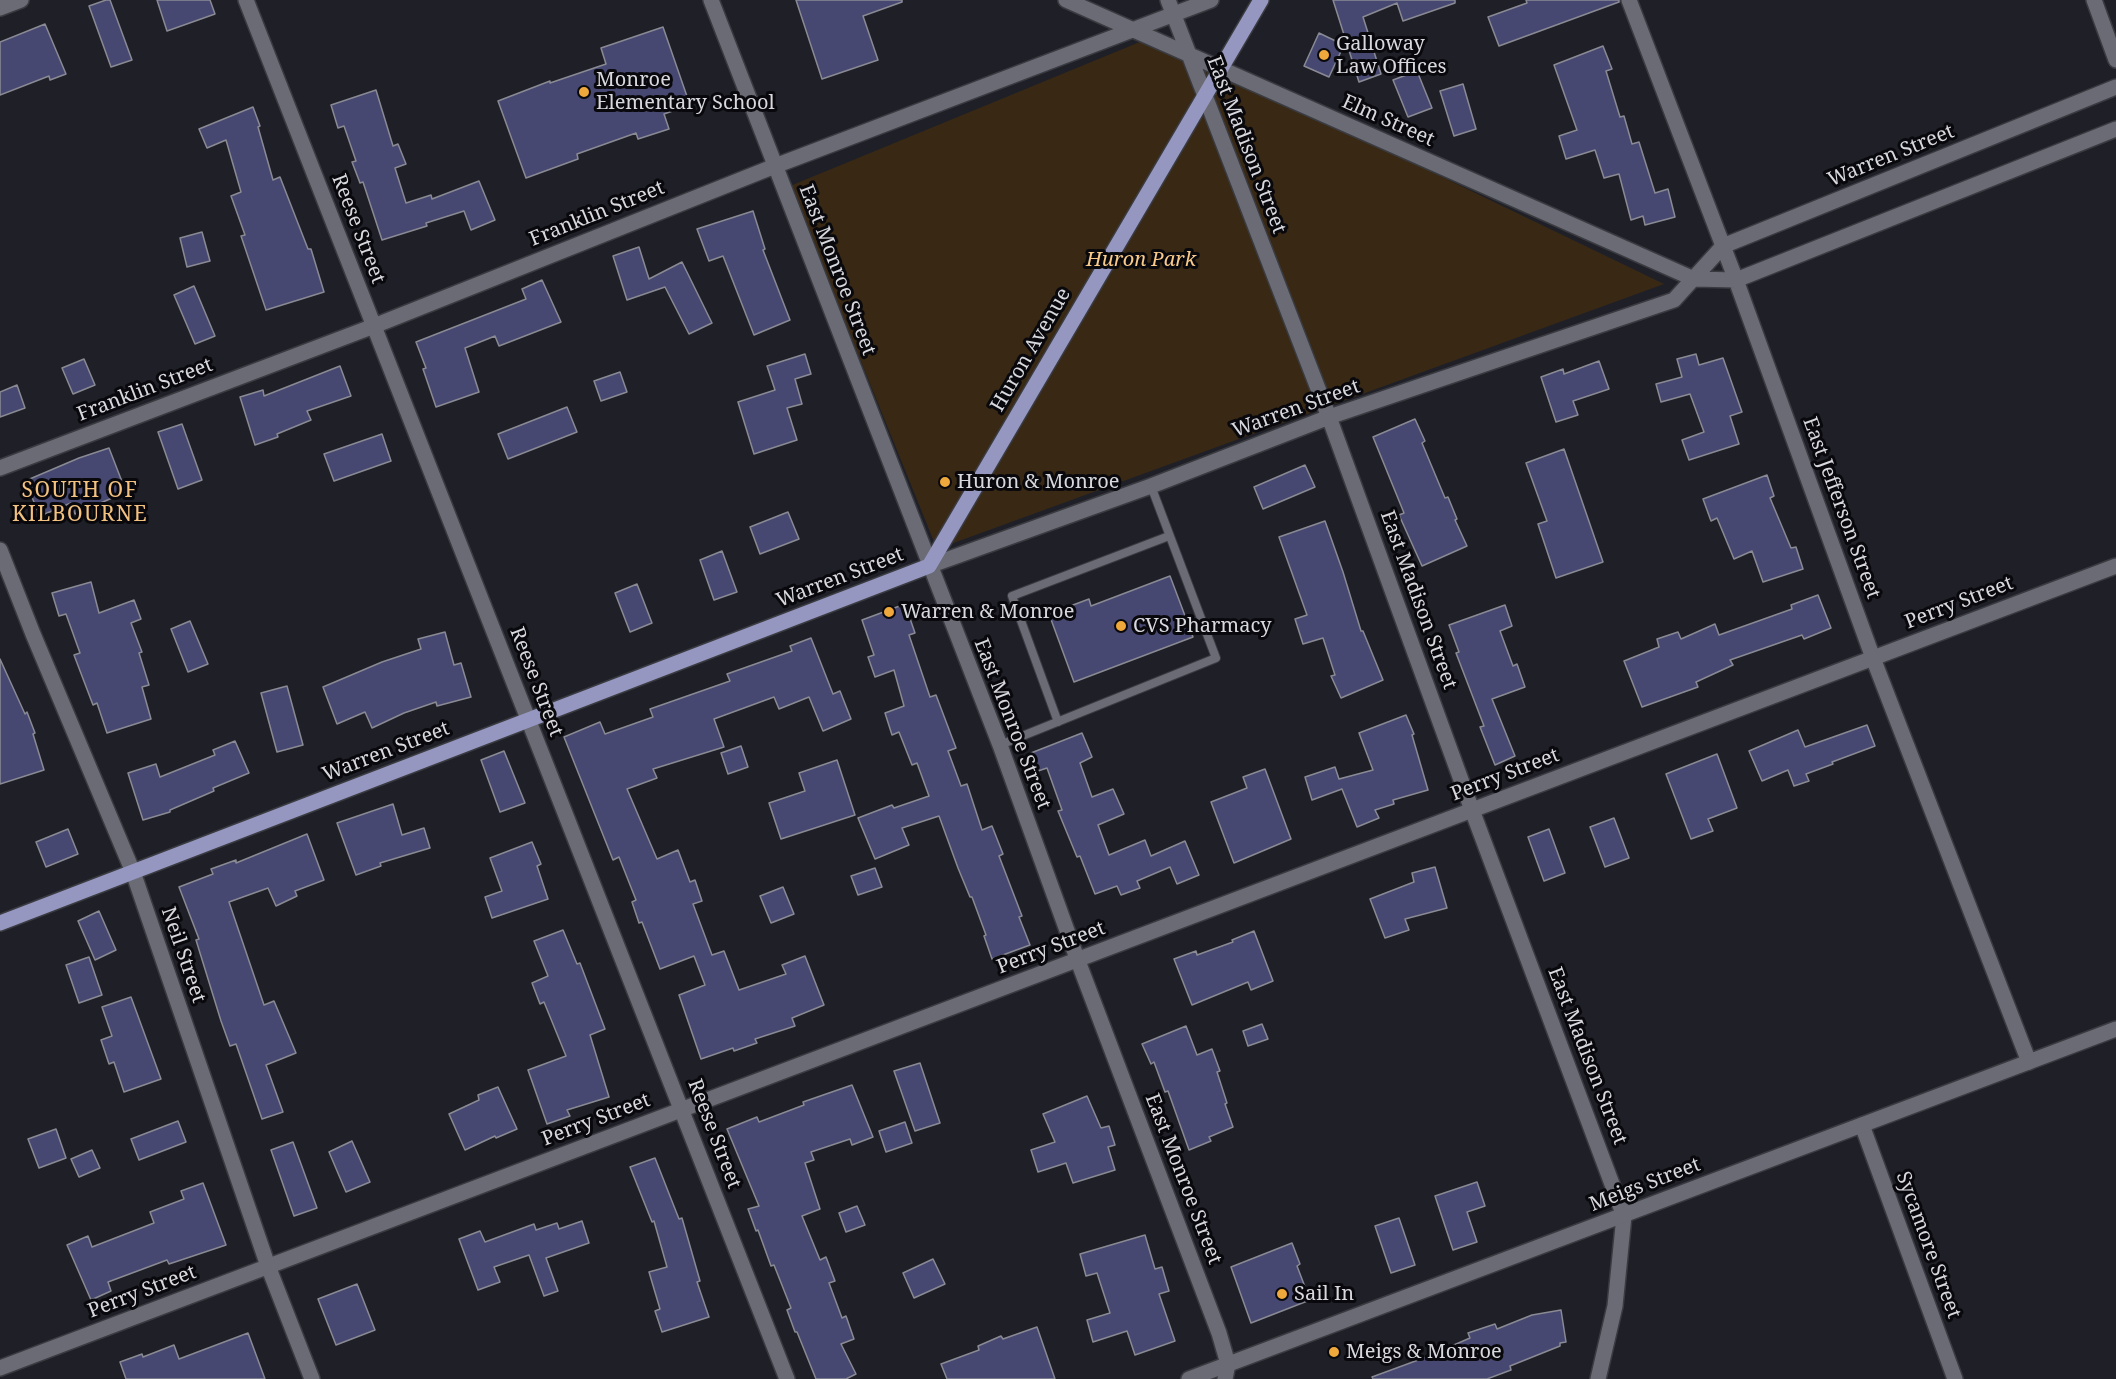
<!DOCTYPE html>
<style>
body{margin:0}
canvas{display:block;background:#1e1f27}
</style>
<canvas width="2116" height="1379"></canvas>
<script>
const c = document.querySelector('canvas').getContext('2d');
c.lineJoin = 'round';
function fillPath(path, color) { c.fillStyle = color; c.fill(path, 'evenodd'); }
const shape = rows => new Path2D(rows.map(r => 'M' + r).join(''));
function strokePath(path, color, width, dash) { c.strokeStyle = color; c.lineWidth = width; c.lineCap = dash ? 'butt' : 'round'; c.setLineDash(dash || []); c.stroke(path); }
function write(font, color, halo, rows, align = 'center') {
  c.font = font + ' "Noto Serif",serif'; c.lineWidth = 6; c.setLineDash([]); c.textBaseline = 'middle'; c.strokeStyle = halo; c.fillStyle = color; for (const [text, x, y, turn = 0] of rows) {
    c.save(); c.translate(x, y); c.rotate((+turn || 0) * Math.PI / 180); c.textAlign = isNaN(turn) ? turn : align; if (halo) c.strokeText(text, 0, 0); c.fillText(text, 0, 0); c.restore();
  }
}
fillPath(shape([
 [1152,37,1664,284,937,549,790,186]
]), '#392914');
const building = shape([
 [106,0,110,0,132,60,111,67,89,6,106,0],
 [157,0,210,0,215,14,167,31,157,0],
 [796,0,902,0,902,2,863,16,878,60,822,79,796,0],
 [1333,0,1455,0,1455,3,1403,21,1397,3,1363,17,1381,74,1359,82,1333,0],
 [1526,0,1619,0,1619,2,1499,46,1488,17,1527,3,1526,0],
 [45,24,66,74,50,80,49,76,0,95,0,42,45,24],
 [663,27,690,105,664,114,669,129,638,139,636,133,577,154,578,159,526,178,498,101,550,81,550,83,606,64,601,48,663,27],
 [1319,33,1344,45,1329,77,1304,66,1319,33],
 [1603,46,1612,69,1606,71,1620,117,1624,116,1632,144,1639,142,1655,193,1668,189,1675,217,1645,225,1643,216,1631,220,1619,174,1604,178,1595,150,1566,159,1559,136,1577,130,1554,65,1603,46],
 [1417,71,1432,108,1408,117,1393,80,1417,71],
 [1463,84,1476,129,1454,136,1440,91,1463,84],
 [376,90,393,146,398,144,406,164,395,168,406,203,431,195,432,199,479,181,495,220,471,230,464,211,426,223,427,226,382,240,363,182,360,183,352,162,356,161,344,126,338,128,331,105,376,90],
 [253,107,260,126,258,127,273,180,280,177,308,249,311,249,324,292,266,310,241,236,245,235,231,196,241,192,226,140,207,148,199,129,253,107],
 [753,211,765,249,763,250,790,320,754,335,723,256,709,261,697,229,753,211],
 [202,232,210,261,187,267,180,238,202,232],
 [639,247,649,279,682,262,712,323,689,334,665,287,627,300,613,256,639,247],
 [542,280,561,322,499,346,495,336,465,348,479,392,436,407,423,369,426,368,416,342,526,299,522,289,542,280],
 [194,286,215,336,195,344,174,295,194,286],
 [805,354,811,374,795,379,802,404,787,408,797,440,754,454,738,402,775,390,767,366,805,354],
 [1696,354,1699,365,1723,358,1742,412,1730,416,1739,444,1689,460,1682,440,1704,432,1690,394,1661,402,1656,384,1682,377,1677,359,1696,354],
 [84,359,95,385,73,394,62,368,84,359],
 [1599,361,1609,389,1573,401,1578,415,1556,422,1541,377,1563,369,1564,374,1599,361],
 [340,366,351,396,307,411,311,420,277,434,278,437,255,445,240,397,263,390,264,396,340,366],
 [620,372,627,392,601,401,594,381,620,372],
 [17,385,25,408,0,417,0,392,17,385],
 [567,407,577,432,508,459,498,434,567,407],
 [1415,419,1425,441,1422,443,1445,498,1448,497,1457,519,1455,520,1467,546,1422,566,1399,515,1404,513,1373,437,1415,419],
 [182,424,202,480,178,489,158,432,182,424],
 [382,434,391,461,334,481,324,454,382,434],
 [109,448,126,492,75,514,71,503,40,516,25,481,79,458,109,448],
 [1564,449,1603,562,1556,578,1538,524,1547,521,1526,463,1564,449],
 [1305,465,1315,487,1263,509,1254,487,1305,465],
 [1767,475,1774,496,1770,498,1791,548,1796,547,1803,569,1763,582,1752,551,1734,559,1717,518,1711,521,1703,499,1767,475],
 [788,512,799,539,760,554,750,527,788,512],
 [1325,521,1343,572,1361,631,1363,631,1383,680,1341,698,1331,676,1335,675,1323,638,1303,644,1295,619,1307,615,1279,537,1325,521],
 [722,551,737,592,714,600,700,560,722,551],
 [1170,576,1193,637,1074,682,1049,614,1089,599,1091,606,1170,576],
 [91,582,99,613,134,600,141,619,131,623,142,652,139,653,149,685,142,687,151,719,107,733,97,703,93,705,74,655,80,653,66,614,59,616,52,593,91,582],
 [637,584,652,623,630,632,615,593,637,584],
 [1818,595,1831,628,1804,639,1802,635,1730,660,1733,665,1696,682,1698,687,1642,707,1624,661,1659,647,1657,639,1678,632,1681,639,1715,624,1719,635,1792,609,1791,605,1818,595],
 [905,604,915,633,909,635,930,697,936,695,956,748,948,751,961,786,967,784,982,830,992,826,1003,854,999,856,1022,916,1019,917,1030,945,992,959,984,936,986,935,972,897,970,897,958,868,939,816,902,828,909,845,875,859,858,818,892,805,894,808,929,796,917,763,912,765,899,732,892,735,885,713,904,706,894,670,875,677,868,657,874,655,862,620,905,604],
 [1505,605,1512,626,1500,631,1513,666,1517,664,1525,687,1492,699,1515,756,1495,765,1480,727,1484,726,1456,653,1459,652,1449,625,1505,605],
 [190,621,208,664,188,672,171,629,190,621],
 [445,632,454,665,461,663,471,697,437,706,436,702,404,713,372,728,365,712,337,724,323,687,382,662,421,649,418,639,445,632],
 [811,638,833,694,840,691,851,719,823,731,809,697,779,709,774,697,714,719,724,747,653,769,657,778,627,789,657,859,678,850,690,882,695,880,702,901,693,904,712,955,724,951,739,990,786,974,782,965,805,956,824,1005,792,1018,795,1026,755,1039,757,1043,734,1051,733,1048,701,1059,679,995,705,985,694,956,660,969,642,922,639,923,632,902,636,900,619,857,613,860,564,737,600,722,605,734,653,717,650,709,730,681,727,674,792,651,790,646,811,638],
 [0,659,25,714,27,712,35,733,33,734,44,770,0,784,0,659],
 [287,686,303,745,277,752,261,693,287,686],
 [1406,715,1414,734,1412,735,1428,790,1393,800,1394,804,1375,810,1379,818,1357,827,1342,789,1312,800,1305,777,1335,767,1339,779,1373,770,1359,733,1406,715],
 [1867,725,1875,746,1832,762,1833,764,1806,774,1809,781,1794,786,1788,770,1762,781,1749,751,1798,730,1805,747,1867,725],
 [1082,733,1092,757,1080,763,1092,797,1113,789,1124,814,1098,825,1109,855,1145,840,1151,856,1185,841,1199,875,1177,884,1170,867,1137,881,1140,888,1121,895,1117,886,1095,894,1080,856,1077,857,1058,811,1062,810,1047,768,1038,771,1031,753,1082,733],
 [235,741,249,773,213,788,214,791,170,810,170,812,143,820,128,773,156,764,160,777,215,755,213,750,235,741],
 [741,746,748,767,728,774,721,753,741,746],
 [504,751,525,803,500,812,481,760,504,751],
 [1717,754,1737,808,1708,819,1713,831,1691,839,1666,774,1717,754],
 [837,760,855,815,781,839,769,803,805,791,799,773,837,760],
 [1265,769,1291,839,1234,863,1211,802,1247,788,1243,777,1265,769],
 [393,804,402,835,424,828,430,848,380,863,381,866,356,875,337,823,393,804],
 [1614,818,1629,858,1605,867,1590,827,1614,818],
 [68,829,78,854,46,867,36,842,68,829],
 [1549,829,1565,873,1544,881,1528,837,1549,829],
 [307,834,324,880,295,891,297,896,276,906,268,888,229,902,264,1005,274,1001,296,1053,266,1065,283,1112,262,1119,236,1044,230,1046,221,1021,196,940,199,939,179,887,213,874,211,869,236,860,236,863,307,834],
 [532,842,541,864,537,866,548,899,492,918,485,897,502,891,490,858,532,842],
 [1435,867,1447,908,1405,919,1409,930,1385,938,1370,899,1414,882,1412,873,1435,867],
 [875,868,882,887,858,895,851,876,875,868],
 [783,887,794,914,771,923,760,896,783,887],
 [99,911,116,950,95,960,78,921,99,911],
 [563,930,577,964,580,963,605,1029,590,1035,609,1097,567,1110,570,1116,547,1124,528,1070,566,1056,544,1002,540,1004,532,983,548,976,534,941,563,930],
 [1254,931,1273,981,1251,990,1248,982,1192,1005,1174,959,1196,951,1197,955,1233,942,1232,940,1254,931],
 [89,957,102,995,79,1003,66,965,89,957],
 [131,997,161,1079,124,1092,114,1062,109,1064,101,1040,112,1036,102,1007,131,997],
 [1262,1024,1268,1039,1248,1046,1243,1031,1262,1024],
 [1186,1026,1197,1055,1212,1049,1220,1071,1217,1072,1227,1103,1225,1104,1233,1127,1209,1137,1211,1141,1189,1150,1168,1091,1165,1092,1154,1062,1151,1064,1142,1044,1186,1026],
 [920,1063,940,1123,915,1131,894,1071,920,1063],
 [852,1085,873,1137,852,1145,850,1139,811,1152,814,1160,805,1163,820,1209,802,1216,820,1260,826,1257,835,1281,829,1283,842,1318,846,1316,854,1339,841,1344,856,1374,846,1379,816,1379,797,1332,795,1332,787,1310,791,1308,774,1265,771,1266,758,1230,756,1231,748,1209,759,1206,727,1129,757,1117,759,1122,804,1105,803,1102,852,1085],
 [498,1087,517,1129,496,1138,495,1136,465,1150,449,1114,479,1100,478,1095,498,1087],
 [1087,1096,1101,1128,1109,1126,1115,1145,1108,1147,1115,1170,1073,1183,1066,1163,1038,1172,1031,1150,1055,1142,1043,1114,1087,1096],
 [178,1121,186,1142,139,1160,131,1139,178,1121],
 [905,1122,912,1143,886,1152,879,1131,905,1122],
 [56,1129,66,1158,39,1168,28,1139,56,1129],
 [352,1141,370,1182,346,1192,329,1152,352,1141],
 [293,1142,317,1208,294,1216,271,1150,293,1142],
 [92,1150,100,1168,79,1177,71,1159,92,1150],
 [655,1158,679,1219,682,1218,700,1281,697,1282,709,1317,662,1332,655,1311,660,1309,649,1272,667,1267,654,1221,652,1222,630,1167,655,1158],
 [1477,1182,1485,1206,1467,1212,1477,1242,1453,1250,1435,1196,1477,1182],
 [203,1183,226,1245,169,1264,167,1260,108,1282,111,1291,91,1300,67,1245,88,1236,92,1247,154,1223,150,1212,184,1199,181,1191,203,1183],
 [857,1206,865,1225,846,1232,839,1213,857,1206],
 [1399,1218,1415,1265,1391,1273,1375,1226,1399,1218],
 [582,1221,589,1243,546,1258,558,1291,544,1296,529,1255,494,1267,500,1282,478,1290,459,1239,480,1231,485,1242,534,1224,536,1230,557,1223,559,1229,582,1221],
 [1145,1235,1155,1269,1162,1267,1169,1291,1159,1294,1175,1341,1135,1355,1127,1331,1093,1342,1087,1320,1110,1313,1097,1273,1086,1276,1080,1254,1145,1235],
 [1292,1243,1300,1264,1297,1266,1310,1300,1251,1323,1231,1267,1292,1243],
 [933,1259,945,1284,914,1298,903,1273,933,1259],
 [357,1284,375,1330,336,1345,318,1299,357,1284],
 [1561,1310,1566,1342,1560,1343,1560,1346,1510,1366,1511,1370,1487,1379,1373,1379,1372,1377,1440,1352,1440,1351,1470,1338,1468,1333,1495,1324,1497,1329,1532,1315,1561,1310],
 [1037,1327,1055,1379,947,1379,941,1364,979,1350,978,1346,1001,1336,1003,1339,1037,1327],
 [248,1333,265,1379,126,1379,120,1362,142,1354,143,1357,174,1345,179,1359,248,1333]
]);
fillPath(building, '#474871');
strokePath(building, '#8a8a94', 1.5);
const service = shape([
 [1058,722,1012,596,1169,536],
 [1000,745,1216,658,1151,486]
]);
const minor = shape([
 [246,0,787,1379],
 [1066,0,1694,279,1736,280,2116,129],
 [1168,0,1329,417,1472,810,1624,1216,1615,1306,1598,1379],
 [1629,0,1736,280,1873,658,2029,1062],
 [0,468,374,326,775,166,1211,0],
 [0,550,33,634,133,872,268,1266,312,1379],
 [929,566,1151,486,1329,417,1674,300,1723,246,2116,87],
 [1862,1125,1955,1379],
 [0,1368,2116,566]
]);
const tertiary = shape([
 [2094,0,2116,60],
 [0,8,21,0],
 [1189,1379,2116,1029]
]);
const secondary = shape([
 [711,0,1000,745,1078,961,1219,1333,1228,1364,1225,1379]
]);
const primary = shape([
 [0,923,929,566,1261,0]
]);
strokePath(service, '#3a3b41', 10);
strokePath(minor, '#3a3b41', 18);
strokePath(tertiary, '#3a3b41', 18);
strokePath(secondary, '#3a3b41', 18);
strokePath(primary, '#3a3b41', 18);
strokePath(service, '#6a6b74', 8);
strokePath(minor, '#6a6b74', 15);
strokePath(tertiary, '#6a6b74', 15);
strokePath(secondary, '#6a6b74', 15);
strokePath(primary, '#9597c1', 15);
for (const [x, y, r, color] of [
 [1324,55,6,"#eea83c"],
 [584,92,6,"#eea83c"],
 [945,482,6,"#eea83c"],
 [889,612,6,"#eea83c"],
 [1121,626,6,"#eea83c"],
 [1282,1294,6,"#eea83c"],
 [1334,1352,6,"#eea83c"]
]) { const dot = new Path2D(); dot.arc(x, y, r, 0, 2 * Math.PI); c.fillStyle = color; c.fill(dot); strokePath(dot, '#09090d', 2); }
write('20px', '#d8d9de', '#09090d', [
 ["Galloway",1336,44],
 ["Law Offices",1336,67],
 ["Monroe",596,80],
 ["Elementary School",596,103],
 ["Huron & Monroe",957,482],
 ["Warren & Monroe",901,612],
 ["CVS Pharmacy",1133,626],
 ["Sail In",1294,1294],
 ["Meigs & Monroe",1346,1352]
], 'left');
write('20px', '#d8d9de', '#09090d', [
 ["Elm Street",1388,121,24],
 ["East Madison Street",1246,145,69],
 ["Warren Street",1891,156,-22],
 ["Franklin Street",597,214,-22],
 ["Reese Street",358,229,69],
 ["East Monroe Street",837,270,69],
 ["Huron Avenue",1031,350,-60],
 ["Franklin Street",145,390,-21],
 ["Warren Street",1296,409,-20],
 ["East Jefferson Street",1841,508,70],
 ["Warren Street",840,578,-21],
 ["East Madison Street",1418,600,70],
 ["Perry Street",1959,603,-21],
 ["Reese Street",536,682,69],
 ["East Monroe Street",1012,724,69],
 ["Warren Street",386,752,-21],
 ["Perry Street",1505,775,-21],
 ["Perry Street",1051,948,-21],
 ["Neil Street",183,955,71],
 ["East Madison Street",1587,1056,69],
 ["Perry Street",596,1120,-21],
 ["Reese Street",714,1134,69],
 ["East Monroe Street",1183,1179,69],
 ["Meigs Street",1645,1185,-21],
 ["Sycamore Street",1928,1245,70],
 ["Perry Street",142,1292,-21]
]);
write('italic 20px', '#f9ca8a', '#09090d', [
 ["Huron Park",1141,260]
]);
c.letterSpacing = '1.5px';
write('21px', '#f3c281', '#09090d', [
 ["SOUTH OF",80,491],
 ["KILBOURNE",80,515]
]);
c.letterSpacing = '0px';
</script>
